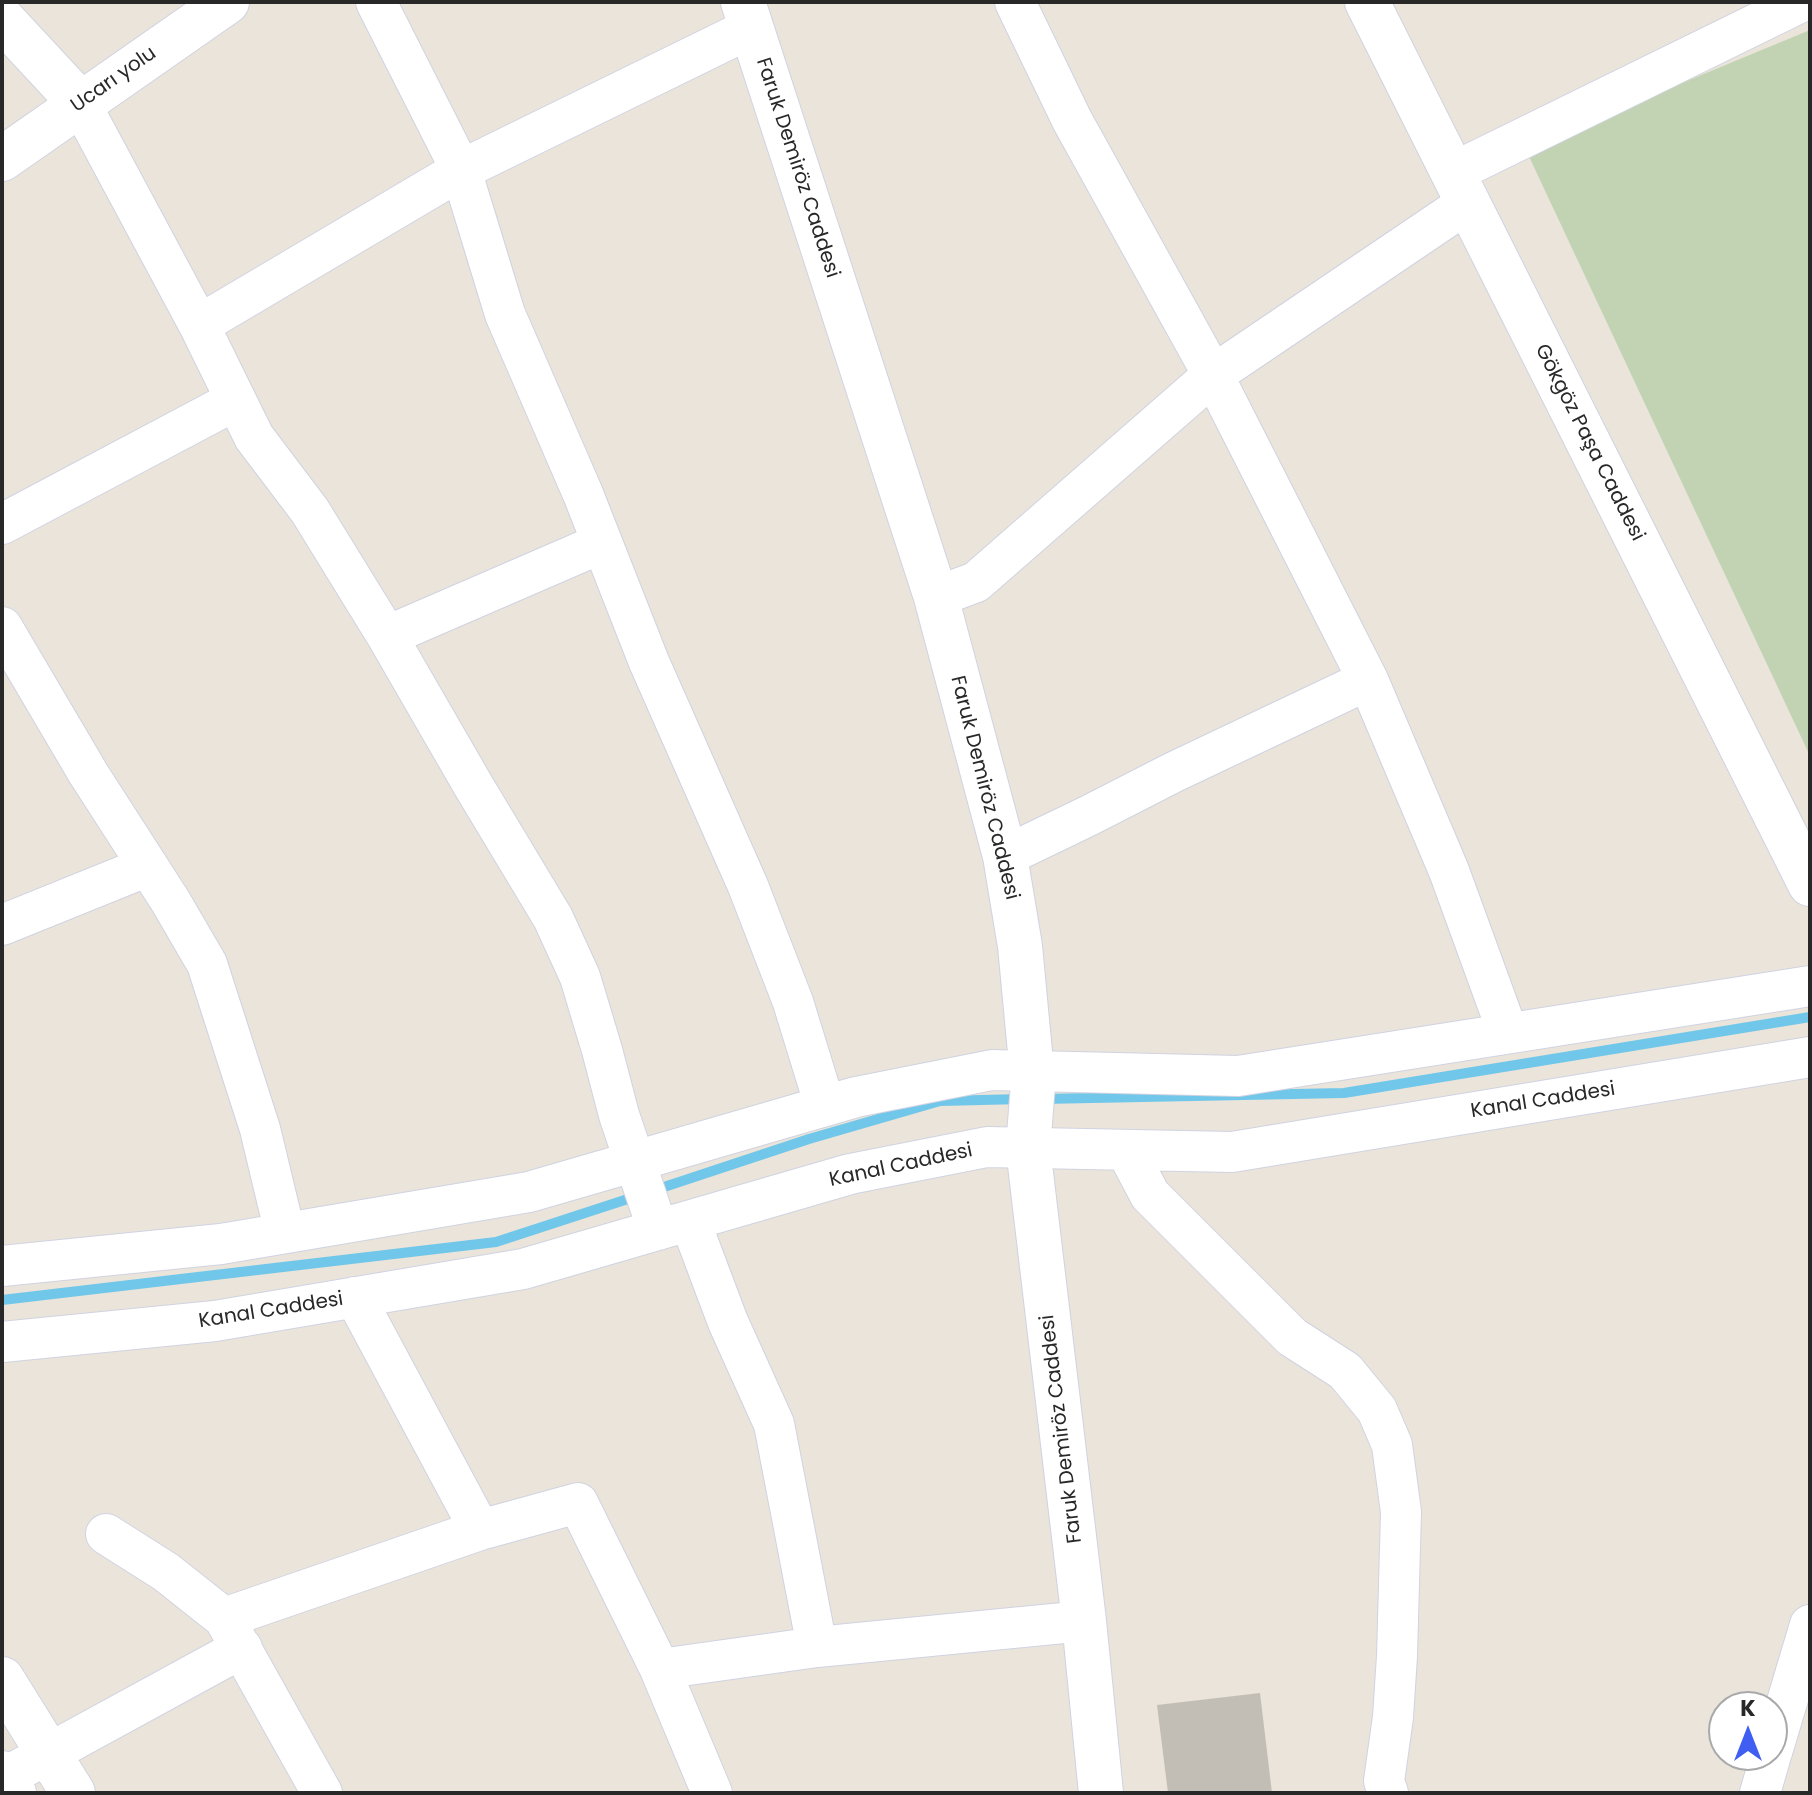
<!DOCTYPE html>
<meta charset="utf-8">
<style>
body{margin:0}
#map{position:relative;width:1812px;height:1795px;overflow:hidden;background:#eae4db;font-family:Poppins,sans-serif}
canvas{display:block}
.frame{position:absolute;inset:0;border:4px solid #282828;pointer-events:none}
.north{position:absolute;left:1708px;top:1691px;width:80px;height:80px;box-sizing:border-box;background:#fff;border:2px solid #a9a9a9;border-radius:50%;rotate:0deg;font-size:22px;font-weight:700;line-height:32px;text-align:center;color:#282828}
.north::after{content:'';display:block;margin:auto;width:28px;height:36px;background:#405ff2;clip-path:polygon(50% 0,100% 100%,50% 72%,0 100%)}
</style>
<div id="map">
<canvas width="1812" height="1795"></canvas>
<div class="frame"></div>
<div class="north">K</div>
</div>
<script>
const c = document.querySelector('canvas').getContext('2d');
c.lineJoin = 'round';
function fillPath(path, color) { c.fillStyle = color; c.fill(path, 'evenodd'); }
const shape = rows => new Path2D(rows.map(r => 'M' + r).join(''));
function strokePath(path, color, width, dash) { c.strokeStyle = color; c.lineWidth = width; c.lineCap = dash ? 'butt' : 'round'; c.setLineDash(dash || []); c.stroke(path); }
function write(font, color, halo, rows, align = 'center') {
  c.font = font + ' Poppins,sans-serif'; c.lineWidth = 6; c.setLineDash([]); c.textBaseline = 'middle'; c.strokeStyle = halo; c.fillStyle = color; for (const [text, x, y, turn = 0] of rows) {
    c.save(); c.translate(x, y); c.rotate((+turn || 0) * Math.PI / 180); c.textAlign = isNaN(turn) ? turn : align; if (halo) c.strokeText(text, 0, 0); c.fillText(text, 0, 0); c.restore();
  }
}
fillPath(shape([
 [1810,30,1810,756,1525,148]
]), '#c2d3b3');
strokePath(shape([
 [1042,1099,1344,1093,1810,1017],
 [652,1191,809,1139,940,1101,1022,1099],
 [2,1300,496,1242,637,1196]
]), '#71c7e9', 10);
fillPath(shape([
 [1260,1693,1272,1793,1168,1793,1157,1705]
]), '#c2beb6');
const minor = shape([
 [376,2,461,170,505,314,583,494,649,662,748,886,793,1002,825,1106],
 [1015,2,1072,120,1213,375,1368,680,1449,871,1508,1033],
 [80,103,199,325,254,437,310,511,387,636,473,785,553,918,580,977,602,1050,619,1115,658,1230],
 [1454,172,1801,2],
 [199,325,461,170,751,28],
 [2,524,236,400],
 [936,597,976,582,1213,375,1469,202],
 [2,627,88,773,171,902,207,964,260,1129,285,1233],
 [387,636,602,543],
 [1005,856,1088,816,1174,772,1368,680],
 [2,925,148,866],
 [1126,1150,1150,1195,1292,1337,1345,1371,1377,1410,1392,1445,1401,1512,1397,1656,1393,1717,1384,1781,1388,1793],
 [690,1221,728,1322,774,1424,817,1647],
 [2,1266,221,1244,529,1192,856,1097,992,1070,1238,1076,1810,986],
 [355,1297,480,1530],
 [2,1342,215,1321,523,1269,850,1174,987,1147,1232,1152,1810,1057],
 [106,1534,166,1572,224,1618,322,1793],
 [224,1618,480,1530,578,1503,660,1669,712,1793],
 [660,1669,817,1647,1084,1621],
 [1772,1752,1810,1625],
 [2,1779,242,1648],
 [1760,1793,1771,1755]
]);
const tertiary = shape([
 [743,2,936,597,1005,856,1020,946,1033,1084,1028,1148,1084,1621,1101,1793],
 [1367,2,1810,884],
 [2,19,80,103],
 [2,159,227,2]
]);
const secondary = shape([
 [2,1679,73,1793],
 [2,1773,14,1793]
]);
strokePath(minor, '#d0d3e1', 42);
strokePath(tertiary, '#d0d3e1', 46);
strokePath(secondary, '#d0d3e1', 46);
strokePath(minor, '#fff', 40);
strokePath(tertiary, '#fff', 44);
strokePath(secondary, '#fff', 44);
write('20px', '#282828', '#fff', [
 ["Ucarı yolu",114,80,-35],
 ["Faruk Demiröz Caddesi",797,168,72],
 ["Gökgöz Paşa Caddesi",1589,443,63],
 ["Faruk Demiröz Caddesi",984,788,76],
 ["Kanal Caddesi",1543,1101,-9],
 ["Kanal Caddesi",901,1166,-12],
 ["Kanal Caddesi",271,1311,-9],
 ["Faruk Demiröz Caddesi",1062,1429,-97]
]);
</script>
